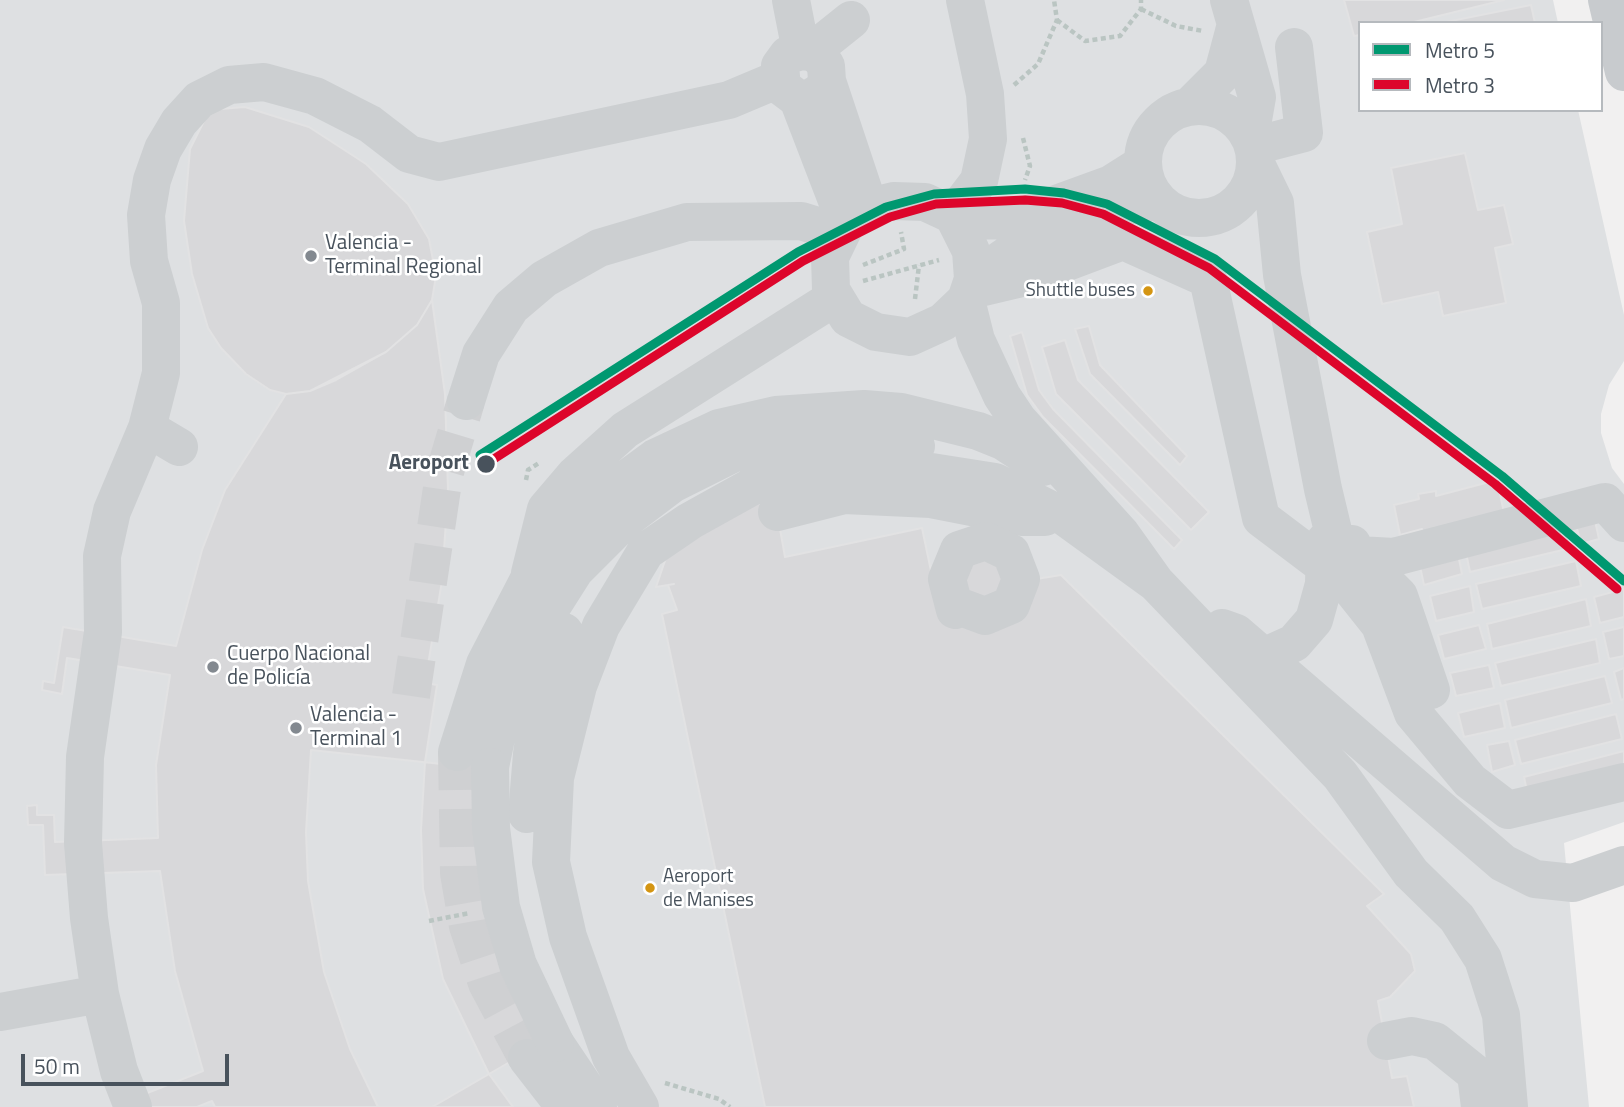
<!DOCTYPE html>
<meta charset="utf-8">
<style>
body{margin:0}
#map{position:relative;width:1624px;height:1107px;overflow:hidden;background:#f1f0f0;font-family:"Titillium Web",sans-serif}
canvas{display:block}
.legend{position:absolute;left:1358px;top:21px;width:245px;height:91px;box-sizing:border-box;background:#fff;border:2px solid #b6babe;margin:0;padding:9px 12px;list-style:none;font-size:21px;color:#48525c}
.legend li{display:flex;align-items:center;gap:14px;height:35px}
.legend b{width:35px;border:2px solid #b6babe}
.scale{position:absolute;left:21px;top:1054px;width:208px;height:32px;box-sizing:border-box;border:4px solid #48525c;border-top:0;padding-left:9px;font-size:21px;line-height:24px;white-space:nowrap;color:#48525c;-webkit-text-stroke:5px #fff;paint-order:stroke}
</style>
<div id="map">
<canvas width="1624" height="1107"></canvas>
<ul class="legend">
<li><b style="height:9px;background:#009870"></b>Metro 5</li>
<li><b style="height:9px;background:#dd052b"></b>Metro 3</li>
</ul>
<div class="scale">50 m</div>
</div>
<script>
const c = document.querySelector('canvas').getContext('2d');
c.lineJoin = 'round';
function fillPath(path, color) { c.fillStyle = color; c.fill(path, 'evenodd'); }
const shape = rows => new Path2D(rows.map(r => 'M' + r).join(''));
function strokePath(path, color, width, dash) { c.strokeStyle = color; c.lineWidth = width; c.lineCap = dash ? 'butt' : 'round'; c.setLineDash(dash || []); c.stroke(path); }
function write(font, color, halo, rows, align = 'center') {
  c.font = font + ' "Titillium Web",sans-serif'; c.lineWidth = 5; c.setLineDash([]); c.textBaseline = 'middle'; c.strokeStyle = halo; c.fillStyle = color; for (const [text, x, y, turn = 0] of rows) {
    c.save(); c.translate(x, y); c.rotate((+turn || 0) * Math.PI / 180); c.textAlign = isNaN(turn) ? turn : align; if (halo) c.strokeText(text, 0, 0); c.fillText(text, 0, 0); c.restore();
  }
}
fillPath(shape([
 [0,0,1553,0,1558,23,1360,23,1360,110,1578,110,1624,315,1624,361,1609,385,1601,414,1601,433,1612,468,1624,484,1624,822,1564,843,1589,1107,0,1107]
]), '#dee0e2');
const building = shape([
 [1344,0,1504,0,1410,23,1360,23,1360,35,1354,36,1344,0],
 [1531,5,1535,23,1441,23,1531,5],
 [245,107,309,127,366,164,408,204,429,239,436,276,432,300,417,325,386,352,310,391,286,394,270,390,246,374,221,348,208,328,192,274,184,221,190,149,206,117,220,109,245,107],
 [1465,153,1478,210,1504,205,1513,244,1495,248,1506,303,1443,316,1438,292,1382,304,1367,232,1402,224,1391,168,1465,153],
 [432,300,445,394,448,490,442,581,425,683,437,685,425,762,421,830,423,889,443,979,489,1074,513,1107,215,1107,212,1101,197,1107,112,1107,203,1071,175,971,160,871,45,875,43,825,28,825,27,806,37,805,37,815,54,815,55,842,158,838,156,765,170,675,67,658,62,694,42,690,43,681,54,683,63,627,176,646,202,550,225,490,286,394,310,391,336,380,386,352,417,325,432,300],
 [1089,326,1100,365,1187,456,1180,465,1090,374,1075,329,1089,326],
 [1022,332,1039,390,1053,409,1182,540,1174,549,1043,417,1027,395,1010,336,1022,332],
 [1065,340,1078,380,1209,512,1191,530,1056,394,1042,347,1065,340],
 [1497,480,1506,522,1425,540,1422,529,1400,535,1394,505,1419,499,1418,494,1436,491,1436,496,1497,480],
 [753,500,777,512,785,557,922,528,931,571,954,538,1024,581,1061,575,1384,894,1367,906,1411,954,1415,971,1390,997,1378,1001,1392,1078,1407,1076,1414,1107,765,1107,662,614,677,610,668,585,674,584,656,587,668,552,753,500],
 [1594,516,1599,539,1581,544,1575,521,1594,516],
 [1565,522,1571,548,1470,572,1465,548,1565,522],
 [1457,549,1462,574,1424,585,1418,557,1457,549],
 [1576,561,1581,586,1482,609,1476,584,1576,561],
 [1470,586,1474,612,1436,621,1430,596,1470,586],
 [1624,589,1624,617,1600,623,1594,597,1624,589],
 [1586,599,1591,626,1492,649,1487,624,1586,599],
 [1479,625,1486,649,1444,659,1438,635,1479,625],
 [1624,627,1624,656,1609,659,1603,632,1624,627],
 [1596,639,1600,663,1501,686,1495,663,1596,639],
 [1489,665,1494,688,1456,696,1450,673,1489,665],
 [1624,668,1624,699,1621,700,1614,672,1624,668],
 [1605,676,1612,703,1511,728,1505,700,1605,676],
 [1500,703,1505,728,1464,737,1458,713,1500,703],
 [1616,714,1622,739,1521,764,1515,740,1616,714],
 [1509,741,1515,765,1492,772,1487,745,1509,741],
 [311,750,488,769,546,1041,432,1107,378,1107,350,1049,324,972,308,881,306,832,311,750],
 [1624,751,1624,777,1527,792,1524,777,1624,751]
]);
fillPath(building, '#d8d8da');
strokePath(building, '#e2e2e3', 2);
strokePath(shape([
 [411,696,444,475,466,401],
 [457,752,459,873,468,926,487,983,527,1058]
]), '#cfd0d2', 38, [38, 19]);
strokePath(shape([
 [1141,9,1176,26,1203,31],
 [1057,20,1085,41,1120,36,1141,9,1141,0],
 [1014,85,1038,64,1057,20,1054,0],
 [1023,138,1030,166,1025,180],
 [863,265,904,249,901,232],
 [863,281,939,260],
 [915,299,919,265],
 [526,480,528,470,539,463],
 [665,1083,719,1099,730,1107]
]), '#bac5c2', 4.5, [5, 3.5]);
strokePath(shape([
 [791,0,801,51],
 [1229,0,1257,97,1250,137],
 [811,52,820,57,826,66,827,81,821,92,810,98,798,99,782,87,780,66,788,55,801,51,811,52,851,20],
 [827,81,869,207],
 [798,99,846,224],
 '1143 162a56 56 0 1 1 112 0a56 56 0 1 1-112 0Z',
 [1190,106,1223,73,1235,28],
 [1254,146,1304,133,1294,47],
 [1256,164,1275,203,1282,275,1323,489,1345,581,1380,625,1413,713,1470,781,1508,810,1624,782],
 [894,201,925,202,953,215,971,251,973,279,966,300,943,322,910,337,876,332,848,318,831,290,830,257,846,224,869,207,894,201],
 [953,215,979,181,988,139,985,94,965,0],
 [956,221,1012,220,1111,184,1141,165],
 [973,279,1018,248,1122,207,1156,201],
 [971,290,1030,276,1123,241,1208,279,1261,518,1326,567],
 [966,300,976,340,1002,396,1018,420,1121,534,1156,583,1340,775,1411,873,1457,918,1483,959,1501,1015,1509,1107],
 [466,401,481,354,511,307,544,279,599,248,687,222,801,221,840,233],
 [147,428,179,447],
 [777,512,844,495,931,499,1023,517,1045,517],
 [1352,544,1358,555,1399,596,1431,690],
 [1358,555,1394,557,1605,502,1624,523],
 [530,573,546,509,575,475,625,430,834,298],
 [1222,628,1236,633,1503,863,1535,879,1573,883,1624,865],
 [1263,657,1294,643,1314,620,1324,584,1325,541],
 [457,752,485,664,528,581,599,499,655,458,719,428,776,415,864,409,901,412,978,431,1003,441,1043,467],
 [490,767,501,714,528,644,575,570,627,518,672,484,732,454,776,442,825,437,899,441,916,446],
 [527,814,532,754,544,672,564,632],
 [0,1012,100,994],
 [1386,1041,1412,1036,1435,1041,1476,1074,1480,1107],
 [555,1043,598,1107],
 [527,1058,565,1107],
 [133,1107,119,1071,100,994,89,918,83,843,85,757,103,632,102,556,112,511,147,428,161,373,161,303,149,261,146,215,152,180,163,149,179,122,199,100,229,85,264,82,315,96,370,124,409,154,439,162,729,100,779,79],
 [640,1107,611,1057,568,937,551,862,555,778,578,686,601,626,646,551,690,521,753,486,807,470,887,465,995,482,1065,517,1156,583]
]), '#cccfd1', 38);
strokePath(shape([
 [1607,0,1624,72]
]), '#c8cbce', 38);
strokePath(shape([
 [429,921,470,913]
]), '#bac5c2', 4.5, [5, 3.5]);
strokePath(shape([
 [955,610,947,579,959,550,986,541,1011,553,1021,579,1011,605,985,616,958,606],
 [490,767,491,828,501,907,518,965,555,1043]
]), '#cccfd1', 38);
strokePath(shape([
 [480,455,798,252,886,207,934,194,1025,189,1064,193,1107,204,1215,259,1502,476,1624,581]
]), '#009870', 9);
strokePath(shape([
 [486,464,803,261,890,217,936,204,1025,200,1062,203,1103,214,1209,268,1495,484,1617,589]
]), '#dd052b', 9);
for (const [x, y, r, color] of [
 [311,256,7,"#838990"],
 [1148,291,6,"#d49512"],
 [486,464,10,"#48525c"],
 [213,667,7,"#838990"],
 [296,728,7,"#838990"],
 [650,888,6,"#d49512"]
]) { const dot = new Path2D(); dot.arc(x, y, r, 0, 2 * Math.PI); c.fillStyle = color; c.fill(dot); strokePath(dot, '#fff', 2.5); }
write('19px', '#48525c', '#fff', [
 ["Shuttle buses",1135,291],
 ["Aeroport",663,877,"left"],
 ["de Manises",663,901,"left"]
], 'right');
write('21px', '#48525c', '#fff', [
 ["Valencia -",325,244],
 ["Terminal Regional",325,268],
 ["Cuerpo Nacional",227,655],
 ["de Policía",227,679],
 ["Valencia -",310,716],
 ["Terminal 1",310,740]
], 'left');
write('bold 21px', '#48525c', '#fff', [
 ["Aeroport",469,464]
], 'right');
</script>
